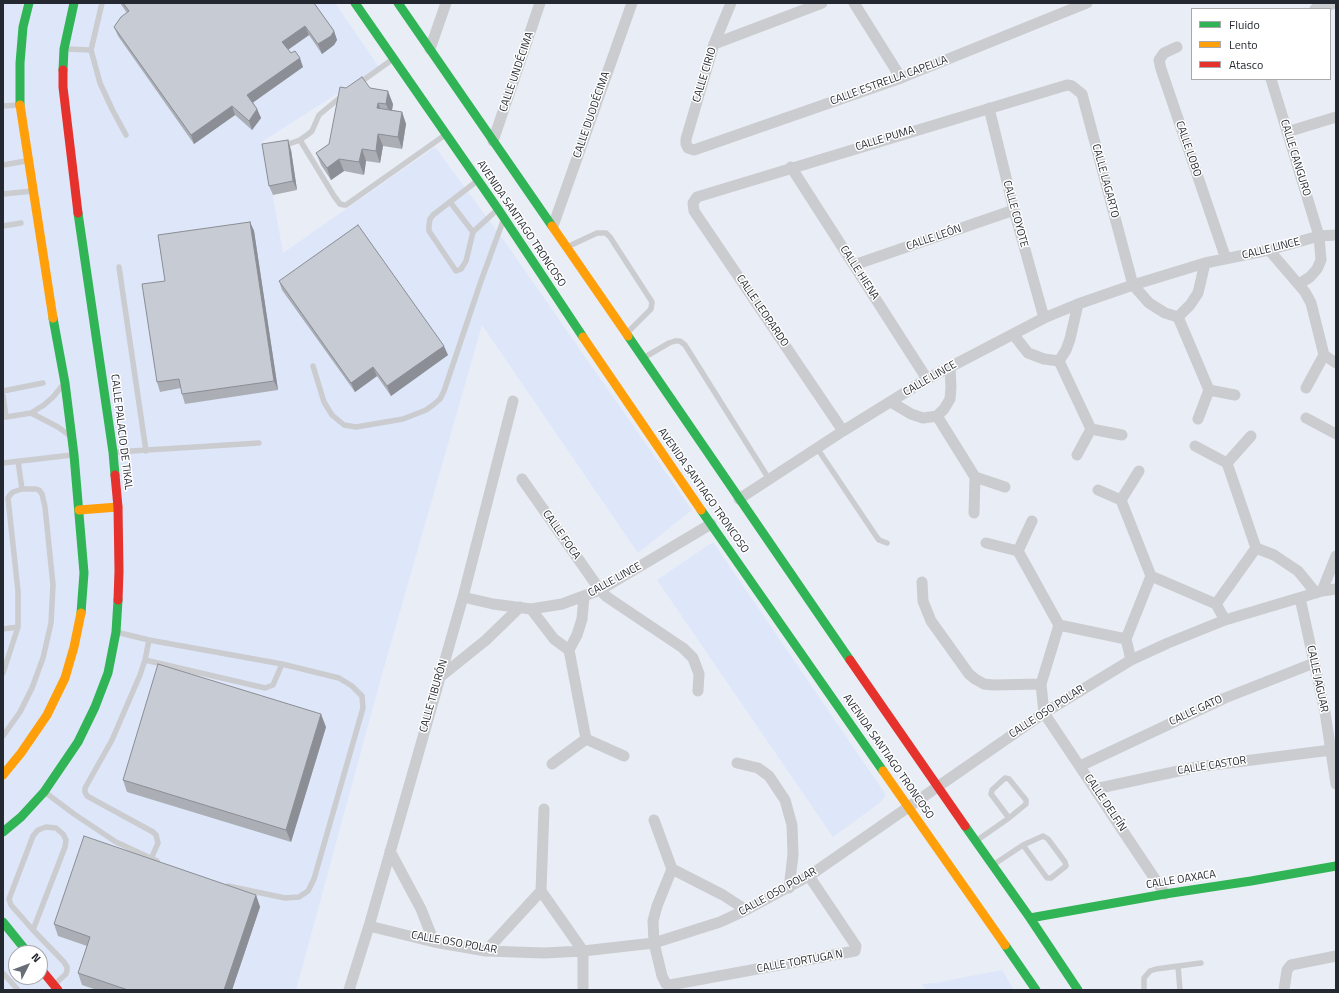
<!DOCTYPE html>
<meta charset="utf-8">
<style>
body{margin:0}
#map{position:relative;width:1339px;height:993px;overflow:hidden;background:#e9edf6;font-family:"Titillium Web",sans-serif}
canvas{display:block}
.frame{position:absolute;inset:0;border:4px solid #242830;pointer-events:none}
.legend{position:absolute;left:1191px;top:8px;width:140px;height:72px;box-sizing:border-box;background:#fff;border:1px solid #a7a9ac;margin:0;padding:5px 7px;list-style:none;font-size:12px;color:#242830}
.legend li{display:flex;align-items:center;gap:8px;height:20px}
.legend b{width:20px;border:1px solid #a7a9ac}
.north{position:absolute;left:8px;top:945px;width:40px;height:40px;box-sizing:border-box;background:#fff;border:1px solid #a7a9ac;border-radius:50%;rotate:48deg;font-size:11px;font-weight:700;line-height:16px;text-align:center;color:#242830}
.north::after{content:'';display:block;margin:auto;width:14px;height:18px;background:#696d75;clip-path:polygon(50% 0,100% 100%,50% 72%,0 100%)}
</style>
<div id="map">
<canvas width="1339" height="993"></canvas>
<div class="frame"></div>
<ul class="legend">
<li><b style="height:5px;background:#30b455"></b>Fluido</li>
<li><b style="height:5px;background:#ff9f0a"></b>Lento</li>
<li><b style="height:5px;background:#e5322d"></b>Atasco</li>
</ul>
<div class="north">N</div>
</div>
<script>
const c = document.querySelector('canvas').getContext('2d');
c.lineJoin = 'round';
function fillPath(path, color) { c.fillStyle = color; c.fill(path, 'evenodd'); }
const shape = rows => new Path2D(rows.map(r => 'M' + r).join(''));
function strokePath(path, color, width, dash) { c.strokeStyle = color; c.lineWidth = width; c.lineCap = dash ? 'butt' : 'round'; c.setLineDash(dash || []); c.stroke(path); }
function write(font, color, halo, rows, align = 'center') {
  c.font = font + ' "Titillium Web",sans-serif'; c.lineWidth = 3; c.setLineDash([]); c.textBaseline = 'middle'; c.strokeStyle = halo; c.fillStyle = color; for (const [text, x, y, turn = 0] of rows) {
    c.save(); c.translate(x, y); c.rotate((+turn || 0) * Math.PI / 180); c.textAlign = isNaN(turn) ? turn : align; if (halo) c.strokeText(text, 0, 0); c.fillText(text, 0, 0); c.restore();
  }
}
fillPath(shape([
 [3,3,335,3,379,67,263,141,283,253,435,147,505,242,692,510,638,553,482,325,381,678,296,990,3,990],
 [16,953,40,953,40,977,16,977],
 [713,542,886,795,881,802,833,837,657,580],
 [1002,970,1014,990,926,990,922,984,935,983]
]), '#dee6fa');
strokePath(shape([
 [66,49,91,50,102,3],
 [91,50,100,83,112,109,126,135],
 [358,84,393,59],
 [3,106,19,105],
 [300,140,334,196,340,204,344,205,346,205,445,135],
 [283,146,300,140,307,135,312,131,319,115,343,95],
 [3,165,26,161],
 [477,181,433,215,430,219,429,225,429,231,456,271,461,269,466,261,473,232,498,209],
 [3,194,33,191],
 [450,202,473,232],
 [3,226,21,223],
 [567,247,597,233,606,233,610,237,652,302,651,309,628,332],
 [119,267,146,451],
 [645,357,669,343,675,341,680,341,685,345,769,479],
 [313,366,324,402,332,415,344,425,356,427,403,419,426,410,433,405,440,399,444,391,481,281,503,221],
 [3,391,43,383],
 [3,396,6,417,3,417],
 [31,413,58,427,69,435],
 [6,417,31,413,44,405,53,397,62,386],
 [817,448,876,536,879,540,887,543],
 [115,452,259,443],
 [18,461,22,489],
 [3,463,72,455],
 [3,629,18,627],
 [116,632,149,640,282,664,339,678,352,686,362,696,363,708,314,879,308,891,299,897,285,898,228,886],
 [149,640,145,660,140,675,112,740,85,788,85,792,87,796,153,832,156,835,158,843,151,859],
 [145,660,265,688,273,685,282,664],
 [3,673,18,627,18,591,8,498,10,495,13,492,22,489,36,489,39,490,42,494,45,507,53,585,51,623,43,658,32,688,20,712,3,736],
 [46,793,74,814,116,842,157,861],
 [976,841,1009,818,1026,804,1026,800,1009,779,1005,778,992,790,991,794,1009,818],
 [993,865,1023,845,1043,836,1048,839,1065,862,1066,866,1051,878,1047,878,1023,845],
 [33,930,65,847,66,840,63,834,56,828,46,827,38,830,33,836,9,899,11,905,33,930,64,962,67,967,67,970,66,974,55,984],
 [1178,966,1180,990],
 [3,973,18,990],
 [1144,990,1144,978,1150,971,1156,969,1201,963]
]), '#cbcccf', 5.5);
strokePath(shape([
 [731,3,714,44,686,139,686,144,688,148,694,150,901,78,1087,3],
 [854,3,901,78],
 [1315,9,1336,3],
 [714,44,822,3],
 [1177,47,1164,53,1159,60,1161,69,1226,259],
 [430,49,446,3],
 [1271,79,1319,236,1321,260,1317,269,1310,277,1299,284],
 [989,108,1014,210,1044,318],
 [1287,132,1336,117],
 [493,141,540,3],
 [791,167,927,379],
 [553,226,632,3],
 [1269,250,1305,292,1311,303,1324,355,1306,388],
 [854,265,1014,210],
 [1178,317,1209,390,1198,419],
 [1178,317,1190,305,1198,293,1205,263],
 [1013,334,1028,353,1044,359,1059,361],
 [1324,355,1336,363],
 [1059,361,1091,429],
 [1059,361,1066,350,1070,339,1078,304],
 [1209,390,1235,395],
 [891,402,911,414,923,418,937,416,944,409,950,399,951,387,950,367],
 [937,416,975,477],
 [1306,418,1336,434],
 [1091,429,1122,435],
 [843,431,694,211,693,203,697,197,1067,85,1072,86,1082,94,1133,285,1149,303,1165,313,1178,317],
 [1195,446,1227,463,1256,548],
 [1077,455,1091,429],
 [1227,463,1251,436],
 [522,479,600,590,607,597,683,648,693,658,699,674,698,691],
 [1098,490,1121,500,1151,576,1126,639,1131,660],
 [739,499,843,431,927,379,1044,318,1078,304,1133,285,1205,263,1269,250,1319,236,1336,235],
 [1121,500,1139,471],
 [974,513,975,477,1005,487],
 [986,543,1018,551,1032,521],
 [1256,548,1274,555,1298,571,1316,593],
 [1018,551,1059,625],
 [1151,576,1216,604,1225,620],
 [922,582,923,601,931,621,969,674,975,679,984,684,993,685,1041,684],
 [1322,591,1336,556],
 [463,597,493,604,531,609,562,604,600,590,711,524],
 [584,597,582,619,577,635,569,650,586,739,624,756],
 [1300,598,1325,712,1336,784],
 [1216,604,1256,548],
 [531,609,554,639,569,650],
 [1126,639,1059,625,1041,684,1044,713,1165,894],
 [440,677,486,640,520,607],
 [737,763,758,768,769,776,785,800,792,825,793,855,789,888],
 [552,764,586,739],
 [1080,766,1225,698,1314,663],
 [1095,789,1197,767,1331,750],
 [544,809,541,891,583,951,583,990],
 [654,820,672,869,657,906,653,921,654,943,662,976,666,984,670,985,855,951,856,946,809,876],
 [390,851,421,909,434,942],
 [672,869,723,895,746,910],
 [369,926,434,942,486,951,544,953,583,951,654,943,720,922,746,910,809,876,1044,713,1131,660,1168,643,1225,620,1322,591,1336,589],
 [486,951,541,891],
 [349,990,369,926,463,597,513,401],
 [1284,990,1287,970,1291,965,1336,956]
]), '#cbcccf', 11);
strokePath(shape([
 [355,3,498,209,583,337],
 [398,3,552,226],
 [63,70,64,49,74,3],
 [20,105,20,63,23,27,29,3],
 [78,213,113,452,115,475],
 [53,318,65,383,74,455,84,573,81,613],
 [628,336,850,660],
 [701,510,883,771],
 [965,826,1030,918,1078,990],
 [3,832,21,817,44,792,78,742,95,707,108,673,116,632,118,600],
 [1030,918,1165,894,1251,881,1336,866],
 [3,922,28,953],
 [1005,945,1036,990]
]), '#30b455', 9);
strokePath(shape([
 [20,105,53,318],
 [552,226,628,336],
 [583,337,701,510],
 [79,510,118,507],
 [883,771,1005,945],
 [3,775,21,753,47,715,65,678,74,647,81,613]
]), '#ff9f0a', 9);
strokePath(shape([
 [63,70,63,87,78,213],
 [115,475,118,507,119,571,118,600],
 [850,660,965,826],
 [40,968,58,990]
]), '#e5322d', 9);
fillPath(shape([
 [120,3,314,3,334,31,337,40,334,45,322,54,309,35,288,50,303,67,253,102,257,109,261,118,252,130,235,115,194,144,118,36,114,27,127,13],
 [346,88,370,88,393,104,392,110,402,112,406,124,402,149,383,146,380,163,366,161,364,175,344,171,331,180,321,165,316,153,329,144],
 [291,150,297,190,273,195,269,186],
 [250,222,254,231,278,390,185,404,182,394,181,388,160,392,157,382,165,281],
 [279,281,448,355,391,396,377,376,355,392,282,290],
 [326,727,291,842,127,792,123,780],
 [256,895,260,907,232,990,97,990,82,985,78,973,87,946,58,936,54,924]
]), '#abafb5');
fillPath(shape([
 [305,26,309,35,286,51,282,42],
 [334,31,337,40,334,45,322,54,318,44],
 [300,58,303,67,251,104,247,95],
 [388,91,393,104,391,116,386,104],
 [378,103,383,115,377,108],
 [232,106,235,115,194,144,191,135],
 [257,109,261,118,252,130,249,121],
 [402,112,406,124,402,149,398,137],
 [378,134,383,146,380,163,376,151],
 [288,140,291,150,297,190,293,181],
 [362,149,366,161,364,175,359,162],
 [339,159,344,171,331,180,327,168],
 [250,222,254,231,278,390,274,381],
 [444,346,448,355,391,396,387,386],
 [373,367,377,376,355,392,351,383],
 [321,714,326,727,291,842,286,830],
 [256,895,260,907,232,990,224,990]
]), '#8b8e94');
const building = shape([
 [123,3,314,3,334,31,331,36,318,44,305,26,282,42,291,53,295,51,300,58,247,95,257,109,249,121,232,106,191,135,114,27,121,17,129,11,123,3],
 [362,77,370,88,388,91,386,104,378,103,377,108,402,112,398,137,378,134,376,151,362,149,359,162,339,159,327,168,316,153,329,144,340,87,346,88,362,77],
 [288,140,293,181,269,186,262,144,288,140],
 [250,222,274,381,182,394,179,379,157,382,142,284,165,281,158,235,250,222],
 [358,225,444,346,387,386,373,367,351,383,279,281,358,225],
 [158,664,321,714,286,830,123,780,158,664],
 [84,836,256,895,224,990,128,990,78,973,90,937,54,924,84,836]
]);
fillPath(building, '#c7cbd3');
strokePath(building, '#8b8e94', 1);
write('11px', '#242830', '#fff', [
 ["CALLE UNDÉCIMA",517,72,-71],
 ["CALLE CIRIO",705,75,-73],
 ["CALLE ESTRELLA CAPELLA",889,81,-20],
 ["CALLE DUODÉCIMA",592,115,-71],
 ["CALLE PUMA",885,139,-17],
 ["CALLE LOBO",1188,149,71],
 ["CALLE CANGURO",1295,158,73],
 ["CALLE LAGARTO",1105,181,75],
 ["CALLE COYOTE",1015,214,75],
 ["AVENIDA SANTIAGO TRONCOSO",521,224,56],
 ["CALLE LEÓN",934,238,-19],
 ["CALLE LINCE",1271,249,-14],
 ["CALLE HIENA",859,273,57],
 ["CALLE LEOPARDO",762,311,56],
 ["CALLE LINCE",930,379,-30],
 ["CALLE PALACIO DE TIKAL",121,432,83],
 ["AVENIDA SANTIAGO TRONCOSO",703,491,55],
 ["CALLE FOCA",561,535,55],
 ["CALLE LINCE",615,580,-29],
 ["CALLE JAGUAR",1317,679,78],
 ["CALLE TIBURÓN",434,696,-74],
 ["CALLE GATO",1196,711,-25],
 ["CALLE OSO POLAR",1047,712,-33],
 ["AVENIDA SANTIAGO TRONCOSO",888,757,55],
 ["CALLE CASTOR",1212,766,-9],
 ["CALLE DELFÍN",1105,803,56],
 ["CALLE OAXACA",1181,880,-9],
 ["CALLE OSO POLAR",778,892,-29],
 ["CALLE OSO POLAR",454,943,10],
 ["CALLE TORTUGA N",800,962,-10]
]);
</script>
